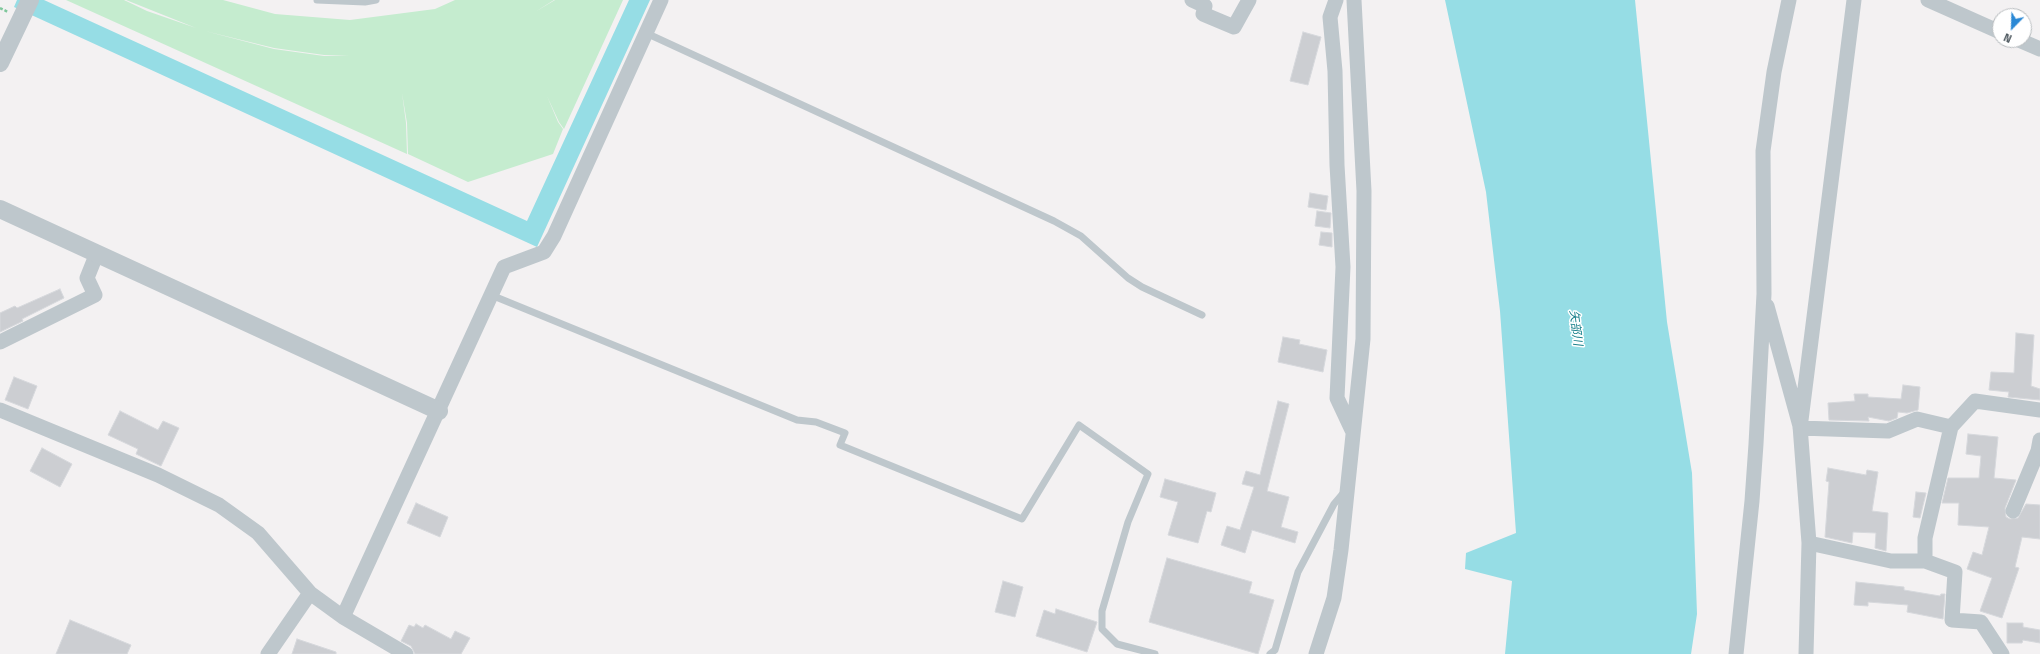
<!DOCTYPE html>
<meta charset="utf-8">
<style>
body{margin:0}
#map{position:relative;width:2040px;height:654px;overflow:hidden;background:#f3f1f2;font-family:"Titillium Web",sans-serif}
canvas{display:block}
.north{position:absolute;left:1992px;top:8px;width:40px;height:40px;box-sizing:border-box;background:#fff;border:1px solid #b7bbbe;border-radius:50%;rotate:203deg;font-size:11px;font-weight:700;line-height:16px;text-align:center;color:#4b565d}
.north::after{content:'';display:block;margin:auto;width:14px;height:18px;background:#2a88d5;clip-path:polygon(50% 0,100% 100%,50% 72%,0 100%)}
</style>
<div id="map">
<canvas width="2040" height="654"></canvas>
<div class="north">N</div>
</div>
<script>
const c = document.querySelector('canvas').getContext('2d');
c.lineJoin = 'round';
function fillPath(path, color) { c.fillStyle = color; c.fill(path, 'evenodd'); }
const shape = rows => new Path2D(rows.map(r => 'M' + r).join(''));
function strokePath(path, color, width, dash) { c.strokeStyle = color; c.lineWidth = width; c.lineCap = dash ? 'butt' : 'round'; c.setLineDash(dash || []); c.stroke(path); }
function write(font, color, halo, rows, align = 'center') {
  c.font = font + ' "Titillium Web","Noto Sans JP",sans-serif'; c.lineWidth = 3; c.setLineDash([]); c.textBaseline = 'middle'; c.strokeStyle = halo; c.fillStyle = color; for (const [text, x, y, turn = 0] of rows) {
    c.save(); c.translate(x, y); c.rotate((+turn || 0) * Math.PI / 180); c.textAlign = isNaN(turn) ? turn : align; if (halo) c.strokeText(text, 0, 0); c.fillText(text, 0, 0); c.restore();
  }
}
fillPath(shape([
 [66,0,124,0,147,11,196,28,126,0,223,0,275,14,350,20,435,9,455,0,554,0,535,12,555,0,623,0,564,129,559,122,547,96,540,86,547,96,558,122,563,129,553,154,468,182,408,154,407,123,402,93,406,123,407,154],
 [205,31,274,48,324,55,349,55,324,56,274,49]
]), '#c5eccf');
fillPath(shape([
 [17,0,44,0,527,221,629,0,650,0,537,247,14,7],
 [1445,0,1635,0,1667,322,1692,473,1697,614,1691,654,1505,654,1512,581,1465,569,1466,553,1516,533,1500,311,1486,192]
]), '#96dde5');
const building = shape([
 [1303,32,1321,37,1308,85,1290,81,1303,32],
 [1310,193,1328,196,1326,210,1308,207,1310,193],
 [1317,211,1331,213,1330,228,1315,226,1317,211],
 [1321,232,1332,233,1332,247,1319,245,1321,232],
 [60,289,64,298,22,319,23,321,0,332,0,313,15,306,17,308,60,289],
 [2016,333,2034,335,2031,386,2040,389,2040,400,2008,397,2009,392,1989,390,1991,372,2014,373,2016,333],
 [1283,337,1300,340,1299,344,1327,350,1323,372,1278,362,1283,337],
 [14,377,37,386,28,409,5,400,14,377],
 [1903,385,1920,387,1918,410,1907,413,1898,412,1897,418,1889,421,1868,417,1869,421,1829,420,1828,403,1855,401,1854,394,1868,394,1868,397,1901,399,1903,385],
 [1278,401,1289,404,1267,491,1289,497,1281,527,1298,532,1295,543,1252,530,1245,553,1221,545,1227,526,1240,530,1254,487,1242,484,1246,471,1260,475,1278,401],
 [120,411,158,430,163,421,179,428,161,466,136,454,138,449,108,435,120,411],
 [1968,434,1998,437,1994,478,2016,480,2005,508,2006,517,2010,519,2018,518,2026,504,2040,505,2040,539,2022,537,2015,567,2019,568,2002,618,1980,611,1992,578,1967,569,1973,552,1982,555,1989,527,1958,525,1959,503,1942,503,1948,478,1979,478,1981,456,1966,454,1968,434],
 [42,448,72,464,60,487,30,471,42,448],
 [1828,468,1866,475,1867,470,1878,472,1872,511,1888,513,1886,551,1875,548,1876,533,1853,532,1852,543,1825,537,1829,482,1826,481,1828,468],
 [1165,479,1216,493,1211,512,1207,511,1198,543,1168,535,1178,502,1160,497,1165,479],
 [1916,492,1926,493,1920,518,1913,517,1916,492],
 [416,503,448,517,440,537,407,523,416,503],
 [1167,558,1252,582,1249,593,1274,600,1258,654,1149,622,1167,558],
 [1003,581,1023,587,1015,617,995,612,1003,581],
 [1856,582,1904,587,1904,590,1940,596,1941,594,1945,594,1943,619,1907,612,1908,605,1868,602,1868,606,1854,605,1856,582],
 [1056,609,1097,622,1087,652,1036,636,1044,610,1055,614,1056,609],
 [70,620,131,645,127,654,56,654,70,620],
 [2007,623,2023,623,2023,627,2040,630,2040,643,2023,640,2022,643,2007,643,2007,623],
 [416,624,423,628,425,625,451,639,455,631,470,638,461,654,415,654,411,646,401,641,409,625,414,627,416,624],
 [297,639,336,652,336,654,292,654,297,639]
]);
fillPath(building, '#ccced2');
strokePath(building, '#d6d8dc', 1);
strokePath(shape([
 [0,8,8,12]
]), '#7fc79c', 2.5, [3, 2]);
strokePath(shape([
 [317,0,365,2,376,0],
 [646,33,1054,221,1081,236,1128,278,1142,287,1202,315],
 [491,295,797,420,816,422,845,433,840,445,1022,519,1079,425,1148,474,1128,522,1102,611,1102,629,1117,644,1155,654],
 [1270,654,1275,650,1298,572,1334,504,1345,491]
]), '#bec7cc', 7);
strokePath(shape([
 [1192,0,1205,6,1203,14,1234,27,1249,0],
 [1336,0,1330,17,1335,71,1337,165,1343,267,1337,398,1352,430],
 [1854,0,1800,428,1888,431,1917,419,1951,427],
 [1928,0,2000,32],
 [2019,40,2040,49],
 [1767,306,1800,426,1809,543,1806,654],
 [0,342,95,295,87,278,97,253],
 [0,410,158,475,219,505,258,533,310,593,343,617,406,654],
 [2013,511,2038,451,2040,440],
 [1809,543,1891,561,1925,561,1925,538,1951,427,1975,401,2040,410],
 [1925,561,1955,572,1952,620,1981,622,2002,654],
 [343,617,504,267,544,252,554,236,661,0],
 [268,654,310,593],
 [1316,654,1334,598,1341,550,1363,339,1364,191,1354,0],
 [1736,654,1752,501,1756,444,1764,294,1763,151,1774,72,1789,0]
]), '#bec7cc', 15);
strokePath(shape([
 [0,63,30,0],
 [0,209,439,411]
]), '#bec7cc', 18);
write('italic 12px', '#19808b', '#fff', [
 ["矢部川",1575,328,83]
]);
</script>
